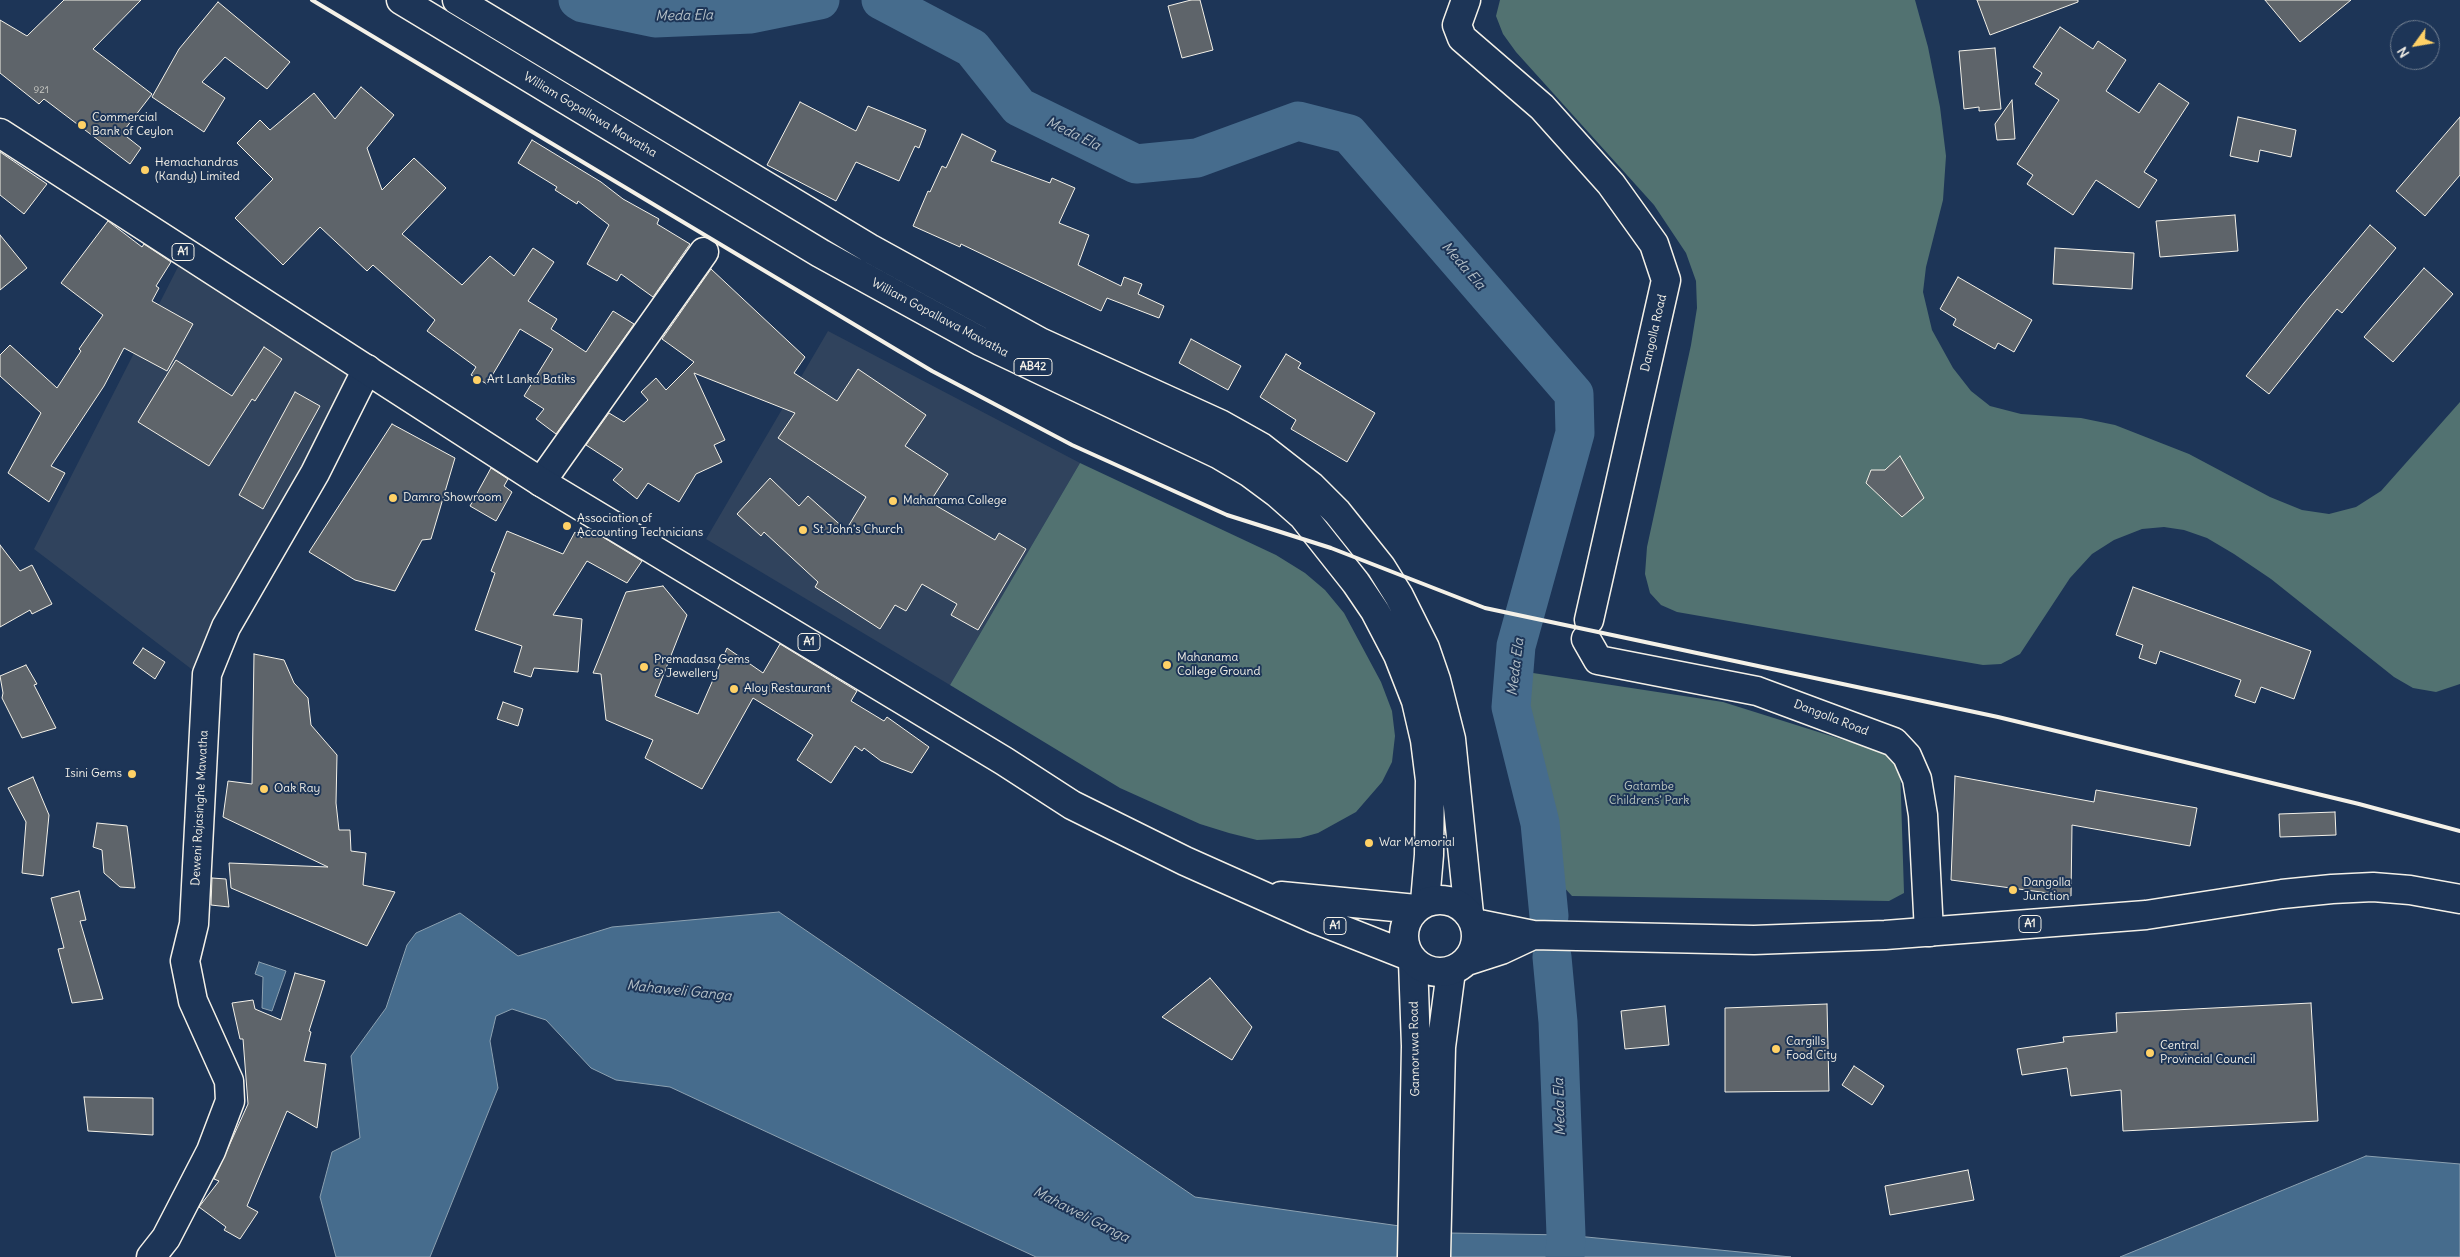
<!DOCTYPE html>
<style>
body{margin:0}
#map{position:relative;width:2460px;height:1257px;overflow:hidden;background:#1d3557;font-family:Delius,sans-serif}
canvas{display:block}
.north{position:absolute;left:2390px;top:20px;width:50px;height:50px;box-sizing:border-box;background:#1d3557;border:1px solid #738091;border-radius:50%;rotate:238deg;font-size:14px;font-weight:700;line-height:20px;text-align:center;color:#f4f1e8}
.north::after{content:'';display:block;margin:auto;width:18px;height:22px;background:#ffd166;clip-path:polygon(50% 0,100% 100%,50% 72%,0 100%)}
</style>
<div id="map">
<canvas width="2460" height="1257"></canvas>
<div class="north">N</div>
</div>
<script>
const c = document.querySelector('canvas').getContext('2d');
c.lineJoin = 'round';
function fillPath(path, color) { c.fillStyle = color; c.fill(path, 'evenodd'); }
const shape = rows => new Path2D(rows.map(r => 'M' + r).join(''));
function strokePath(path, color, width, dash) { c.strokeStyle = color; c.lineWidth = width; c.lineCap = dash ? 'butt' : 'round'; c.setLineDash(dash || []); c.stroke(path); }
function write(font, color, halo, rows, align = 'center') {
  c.font = font + ' Delius,sans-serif'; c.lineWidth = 4; c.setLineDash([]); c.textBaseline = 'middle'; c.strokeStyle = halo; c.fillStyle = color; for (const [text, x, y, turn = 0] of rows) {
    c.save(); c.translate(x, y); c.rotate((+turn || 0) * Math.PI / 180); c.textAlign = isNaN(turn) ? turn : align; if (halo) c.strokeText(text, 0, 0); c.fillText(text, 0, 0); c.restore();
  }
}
fillPath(shape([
 [179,265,349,376,304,467,194,671,34,549],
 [828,331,1080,463,950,685,706,539]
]), '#30435d');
fillPath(shape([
 [1500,0,1915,0,1928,47,1940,107,1946,156,1943,200,1926,267,1923,292,1932,330,1953,368,1971,391,1990,406,2021,414,2081,418,2115,425,2189,454,2270,497,2302,510,2329,514,2356,507,2381,491,2460,402,2460,684,2436,692,2413,688,2394,677,2271,579,2234,554,2207,538,2184,530,2164,527,2142,529,2114,540,2092,554,2070,578,2020,654,2001,664,1983,665,1677,612,1661,605,1650,593,1645,574,1647,547,1691,345,1697,308,1696,281,1686,253,1654,205,1516,52,1503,34,1496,16],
 [1080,463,1276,555,1305,573,1325,590,1344,613,1381,682,1392,711,1395,736,1392,762,1382,782,1356,812,1318,833,1300,838,1257,840,1229,833,1200,824,1120,788,950,685],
 [1533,673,1723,702,1882,752,1900,765,1904,893,1889,901,1572,896,1560,883,1522,688]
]), '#527271');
const water = shape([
 [779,912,1195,1197,1449,1233,1566,1235,1791,1257,1036,1257,670,1087,616,1080,591,1068,546,1020,512,1009,496,1016,490,1041,498,1088,430,1257,336,1257,320,1197,332,1152,360,1138,351,1056,386,1008,407,945,416,933,460,913,518,956,612,927,779,912],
 [259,962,286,971,272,1011,262,1008,263,977,255,974,259,962],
 [2366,1156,2460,1164,2460,1257,2120,1257,2366,1156]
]);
fillPath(water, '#466c8d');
strokePath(water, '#8ca1b1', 1);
strokePath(shape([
 [578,0,583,3,655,18,751,14,820,0],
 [881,0,972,48,1019,107,1136,164,1197,158,1298,121,1349,134,1574,394,1575,433,1516,646,1511,707,1540,823,1549,916],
 [1552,957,1558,1022,1566,1235,1565,1257]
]), '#466c8d', 39);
const building = shape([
 [64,0,141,0,93,49,152,94,122,133,141,148,130,164,44,99,39,104,0,73,0,20,27,36,64,0],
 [1191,0,1200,0,1213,50,1182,58,1168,6,1191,0],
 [1977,0,2078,0,2078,2,1990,35,1977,0],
 [2265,0,2351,0,2300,42,2265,0],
 [218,2,290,62,267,89,225,57,202,82,225,98,204,132,152,97,179,49,218,2],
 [2060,27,2093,49,2098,41,2126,60,2106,91,2139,113,2159,83,2189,103,2144,172,2157,180,2139,208,2096,180,2073,215,2027,184,2033,175,2017,164,2059,100,2035,84,2042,73,2033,67,2060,27],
 [1995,48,2001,109,1979,111,1979,107,1964,109,1959,51,1995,48],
 [361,87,394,115,367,148,382,190,414,158,446,188,402,234,462,285,490,256,514,276,533,248,554,262,528,301,557,319,551,329,586,352,613,311,634,324,556,434,536,419,544,409,524,396,553,349,520,329,487,384,471,375,476,367,427,331,435,320,373,265,367,271,320,227,283,265,235,218,273,179,237,143,260,120,270,130,314,93,335,119,361,87],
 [2012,100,2015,139,1997,140,1995,124,2012,100],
 [800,102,856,131,868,106,926,130,919,148,915,146,899,181,856,162,836,201,767,165,800,102],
 [2238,117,2296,130,2291,157,2260,150,2258,162,2230,156,2238,117],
 [2460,117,2460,175,2425,216,2396,191,2460,117],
 [962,134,996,151,991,161,1050,183,1052,178,1075,188,1059,223,1089,235,1078,265,1121,286,1124,277,1142,284,1138,294,1164,306,1159,318,1107,298,1101,311,961,244,960,247,913,226,928,191,930,192,942,166,946,168,962,134],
 [532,140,601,182,623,199,659,219,657,224,690,244,653,297,621,274,617,281,587,264,609,225,578,201,577,204,555,190,557,187,518,163,532,140],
 [0,152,47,184,24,214,0,195,0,152],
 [2235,215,2238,251,2160,257,2156,221,2235,215],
 [108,221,142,247,144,244,171,262,156,286,159,288,152,301,193,324,167,371,124,348,104,386,51,466,65,473,49,502,8,473,41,413,0,376,0,355,10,345,57,388,81,351,79,349,103,315,61,283,108,221],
 [2370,225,2396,248,2342,313,2337,309,2269,394,2246,376,2304,303,2370,225],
 [0,235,27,268,0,290,0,235],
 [2055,248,2134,253,2132,289,2053,284,2055,248],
 [2424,268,2453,294,2393,362,2364,337,2424,268],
 [711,269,805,357,794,373,837,401,858,369,926,415,905,446,948,474,930,502,995,540,999,533,1026,549,978,630,951,615,957,604,922,584,906,611,895,605,880,629,815,587,818,582,764,532,761,536,737,514,770,478,799,506,808,496,846,530,866,497,778,438,795,413,694,373,725,440,714,445,722,462,696,474,679,502,648,483,637,499,613,480,623,469,586,445,609,413,624,422,648,400,641,392,656,378,666,390,694,362,662,339,711,269],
 [1958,277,2032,320,2014,352,1998,343,1995,349,1953,325,1956,319,1940,309,1958,277],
 [1191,339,1241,366,1228,390,1179,363,1191,339],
 [264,347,282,359,255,401,252,399,209,466,138,422,176,360,232,396,264,347],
 [1286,354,1301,363,1298,368,1375,413,1347,462,1291,429,1296,420,1260,397,1286,354],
 [295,392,320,406,263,509,239,495,295,392],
 [392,424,455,458,431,539,422,540,395,591,355,580,309,552,392,424],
 [1900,456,1924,498,1902,517,1866,483,1871,470,1885,470,1900,456],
 [491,468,508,479,504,486,512,492,496,521,470,506,491,468],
 [588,528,642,561,627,583,587,561,553,615,582,619,578,672,534,668,531,677,514,672,522,646,475,630,495,573,491,571,507,531,563,554,575,532,582,538,588,528],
 [0,545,20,571,32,565,52,604,32,614,30,610,0,627,0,545],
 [663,586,687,615,655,696,698,714,727,648,763,673,780,644,857,691,851,701,884,721,887,717,929,747,912,773,881,761,864,748,862,751,855,746,831,783,797,760,813,735,753,698,702,789,645,758,653,740,606,720,601,674,593,673,626,592,663,586],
 [2133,587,2311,651,2294,699,2261,687,2255,703,2235,696,2241,680,2160,651,2156,664,2139,658,2143,645,2116,635,2133,587],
 [143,648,165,662,155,679,133,663,143,648],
 [254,654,284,660,294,683,308,698,311,725,337,755,336,803,339,830,350,830,351,851,366,853,363,885,395,892,367,946,231,888,229,863,328,867,223,817,228,781,252,784,254,654],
 [26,665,37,684,34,685,56,728,22,738,2,698,3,693,0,676,26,665],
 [503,702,523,709,518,726,497,719,503,702],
 [1955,776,2094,802,2096,790,2197,808,2190,846,2072,825,2071,896,1951,880,1955,776],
 [33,777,49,815,43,876,22,873,26,822,8,788,33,777],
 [2335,812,2336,835,2280,837,2279,814,2335,812],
 [97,823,127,826,135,888,120,887,104,873,102,850,93,847,97,823],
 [212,878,226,879,229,907,211,905,212,878],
 [79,891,86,920,80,921,103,999,72,1003,58,949,64,948,51,898,79,891],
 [295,973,325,981,309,1031,311,1032,304,1061,326,1064,317,1128,287,1111,247,1206,258,1212,240,1239,224,1230,226,1227,199,1207,219,1181,214,1179,248,1104,243,1039,240,1039,232,1003,253,1000,255,1009,281,1020,295,973],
 [1210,978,1252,1027,1232,1060,1162,1017,1210,978],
 [2311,1003,2318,1121,2123,1131,2121,1090,2071,1096,2067,1068,2022,1075,2017,1049,2064,1042,2063,1037,2117,1032,2116,1013,2311,1003],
 [1827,1004,1829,1091,1725,1092,1725,1008,1827,1004],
 [1665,1006,1669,1045,1625,1049,1621,1011,1665,1006],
 [1854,1066,1884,1086,1872,1105,1842,1085,1854,1066],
 [84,1097,153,1098,153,1135,88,1131,84,1097],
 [1968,1170,1974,1200,1890,1215,1885,1186,1968,1170]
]);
fillPath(building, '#5e646a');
strokePath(building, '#f4f1e8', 1);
const minor = shape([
 [1466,0,1457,25,1462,38,1542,107,1611,184,1654,244,1666,280,1589,620],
 [541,482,704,252],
 [1586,639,1598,660,1757,691,1894,742,1907,756,1917,779,1923,815,1929,932],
 [151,1257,166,1238,211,1151,230,1101,229,1081,193,1001,185,961,194,924,207,674,226,627,315,473,367,369]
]);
const major = shape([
 [401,0,820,253,980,341,1218,454,1250,473,1277,493,1303,516,1356,583,1375,611,1398,655,1416,701,1425,740,1430,780,1429,855,1425,902],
 [457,0,869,248,1040,342,1220,424,1261,447,1311,486,1337,512,1381,567,1399,596,1425,648,1436,680,1451,739,1469,914],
 [1412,1257,1416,1046,1413,961],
 [1436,1257,1441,1047,1451,971]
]);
const highway = shape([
 [0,133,541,482,1004,761,1072,805,1185,861,1315,919,1409,956],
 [1281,896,1416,909],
 '1404 936a36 36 0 1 1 72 0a36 36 0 1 1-72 0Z',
 [1474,923,1533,935,1754,940,1885,935,2146,915,2282,894,2332,889,2373,887,2410,890,2460,899],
 [1467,961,1501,950,1533,935]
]);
strokePath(minor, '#f4f1e8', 31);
strokePath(major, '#f4f1e8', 31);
strokePath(highway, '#f4f1e8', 31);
strokePath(minor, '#1d3557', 28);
strokePath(major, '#1d3557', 28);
strokePath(highway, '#1d3557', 28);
strokePath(shape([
 [312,0,932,371,1072,445,1227,515,1331,548,1485,608,1998,717,2359,804,2460,831]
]), '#f4f1e8', 4);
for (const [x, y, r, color] of [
 [82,125,5,"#ffd166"],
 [145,170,5,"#ffd166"],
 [477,380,5,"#ffd166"],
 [393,498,5,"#ffd166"],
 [893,501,5,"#ffd166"],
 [567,526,5,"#ffd166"],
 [803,530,5,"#ffd166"],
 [1167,665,5,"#ffd166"],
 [644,667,5,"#ffd166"],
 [734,689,5,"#ffd166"],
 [132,774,5,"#ffd166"],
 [264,789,5,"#ffd166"],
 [1369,843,5,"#ffd166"],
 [2013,890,5,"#ffd166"],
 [1776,1049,5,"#ffd166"],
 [2150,1053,5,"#ffd166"]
]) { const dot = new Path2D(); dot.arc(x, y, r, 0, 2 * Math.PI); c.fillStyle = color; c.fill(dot); strokePath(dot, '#1d3557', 2); }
write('10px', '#cecec8', null, [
 ["921",41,90]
]);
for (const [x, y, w] of [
 [183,252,22],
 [1033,367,38],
 [809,642,22],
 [2030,924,22],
 [1335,926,22]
]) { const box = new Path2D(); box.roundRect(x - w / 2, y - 8.5, w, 17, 4); c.fillStyle = '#1d3557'; c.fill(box); strokePath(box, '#f4f1e8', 1); }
write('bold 11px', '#f4f1e8', null, [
 ["A1",183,252],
 ["AB42",1033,367],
 ["A1",809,642],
 ["A1",2030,924],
 ["A1",1335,926]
]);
write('12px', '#f4f1e8', '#1d3557', [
 ["William Gopallawa Mawatha",590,115,31],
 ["William Gopallawa Mawatha",940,318,28],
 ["Dangolla Road",1654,333,-77],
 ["Dangolla Road",1831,718,21],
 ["Deweni Rajasinghe Mawatha",200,808,-87],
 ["Gannoruwa Road",1415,1049,-91]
]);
write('12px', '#f4f1e8', '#1d3557', [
 ["Commercial",92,118],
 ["Bank of Ceylon",92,132],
 ["Hemachandras",155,163],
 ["(Kandy) Limited",155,177],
 ["Art Lanka Batiks",487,380],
 ["Damro Showroom",403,498],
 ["Mahanama College",903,501],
 ["Association of",577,519],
 ["Accounting Technicians",577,533],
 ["St John's Church",813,530],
 ["Mahanama",1177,658],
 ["College Ground",1177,672],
 ["Premadasa Gems",654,660],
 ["& Jewellery",654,674],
 ["Aloy Restaurant",744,689],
 ["Isini Gems",122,774,"right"],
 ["Oak Ray",274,789],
 ["War Memorial",1379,843],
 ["Dangolla",2023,883],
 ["Junction",2023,897],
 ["Cargills",1786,1042],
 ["Food City",1786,1056],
 ["Central",2160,1046],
 ["Provincial Council",2160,1060]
], 'left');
write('12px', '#bbc5be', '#1d3557', [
 ["Gatambe",1649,787],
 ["Childrens' Park",1649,801]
]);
write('italic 14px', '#b7c2c8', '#1d3557', [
 ["Meda Ela",684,16,-1],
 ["Meda Ela",1073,134,26],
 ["Meda Ela",1463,266,49],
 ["Meda Ela",1516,667,-83],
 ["Mahaweli Ganga",679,991,6],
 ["Meda Ela",1560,1107,-92],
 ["Mahaweli Ganga",1081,1215,27]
]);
</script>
